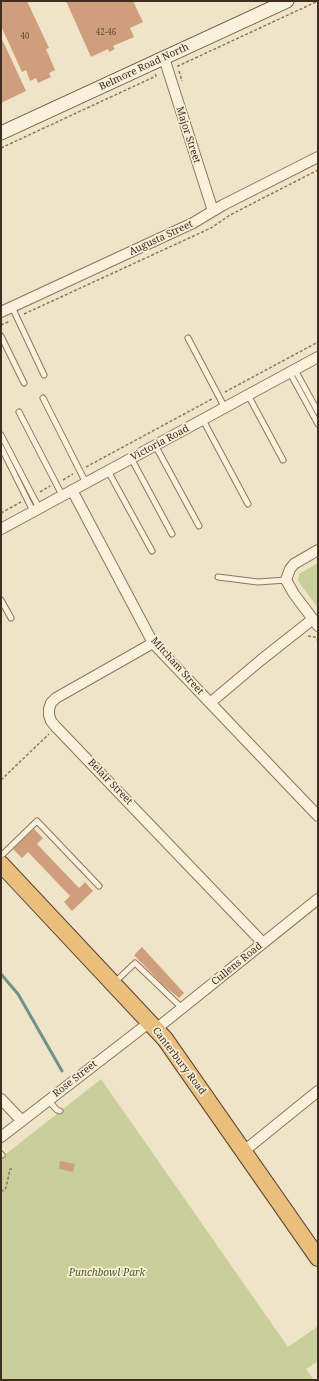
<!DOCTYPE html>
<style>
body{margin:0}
#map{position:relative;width:319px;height:1381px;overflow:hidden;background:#f0e4c8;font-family:"Noto Serif",serif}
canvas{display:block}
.frame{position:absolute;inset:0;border:2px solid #3d2e20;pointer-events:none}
</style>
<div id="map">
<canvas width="319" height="1381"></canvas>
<div class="frame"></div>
</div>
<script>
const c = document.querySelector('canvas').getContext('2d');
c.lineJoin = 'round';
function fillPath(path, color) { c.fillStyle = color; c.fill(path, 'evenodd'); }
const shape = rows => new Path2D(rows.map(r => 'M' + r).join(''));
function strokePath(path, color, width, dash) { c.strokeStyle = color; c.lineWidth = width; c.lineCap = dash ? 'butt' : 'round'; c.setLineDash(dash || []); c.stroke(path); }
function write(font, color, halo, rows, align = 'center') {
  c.font = font + ' "Noto Serif",serif'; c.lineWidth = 3.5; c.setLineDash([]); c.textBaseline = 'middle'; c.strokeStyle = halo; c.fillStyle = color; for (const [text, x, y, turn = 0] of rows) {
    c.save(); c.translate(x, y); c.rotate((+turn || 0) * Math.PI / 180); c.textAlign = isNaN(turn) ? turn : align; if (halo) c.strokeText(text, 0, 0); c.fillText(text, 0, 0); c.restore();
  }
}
fillPath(shape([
 [318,563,318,608,298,581,299,574],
 [101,1079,288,1347,318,1326,318,1361,306,1369,314,1380,1,1380,1,1158]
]), '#c9cf9b');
strokePath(shape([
 [1,974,18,994,62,1071]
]), '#6f938a', 3);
fillPath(shape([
 [1,1,27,1,49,48,46,49,55,70,49,73,51,77,38,83,36,78,30,81,26,70,22,72,1,26],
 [66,1,133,1,143,22,130,28,134,37,113,46,115,49,109,52,108,49,91,57],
 [1,37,26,91,1,103],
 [34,829,43,838,37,844,79,888,85,882,93,891,72,911,64,902,70,896,28,852,22,858,13,849],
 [142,947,184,993,179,998,163,985,134,955],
 [60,1161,75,1164,73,1172,59,1169]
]), '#cf9f7d');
const service = shape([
 [12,307,44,375],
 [1,336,24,383],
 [188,338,225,408],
 [295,370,318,412],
 [290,373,318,424],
 [248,395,283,460],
 [43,398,86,483],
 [19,412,62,495],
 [203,420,248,504],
 [1,435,39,508],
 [155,445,199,526],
 [1,447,33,511],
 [131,458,172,534],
 [108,471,152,551],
 [218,577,258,582,286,580],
 [1,600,11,618],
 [1,856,37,821,99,886],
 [114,983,135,963,182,1008],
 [48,1100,57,1110,60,1111],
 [1,1154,2,1155]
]);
const minor = shape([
 [164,58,213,211],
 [1,312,193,223,223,205,318,157],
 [72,490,153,643,318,816],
 [1,529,318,357],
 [318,550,294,564,290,569,286,580,294,594,318,626],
 [153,643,56,698,51,703,49,709,49,715,51,721,56,727,263,943],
 [210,703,261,660,313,619],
 [156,1029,318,899],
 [1,1099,22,1121],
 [1,1137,150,1022],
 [244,1151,318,1091]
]);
const secondary = shape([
 [1,133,287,1]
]);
const trunk = shape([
 [1,864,165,1039,318,1258]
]);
strokePath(service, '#8d765c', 7);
strokePath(minor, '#8d765c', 12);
strokePath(secondary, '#6f573f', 15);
strokePath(trunk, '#5b4430', 18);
strokePath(shape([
 [178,67,178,66,318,1],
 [179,71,182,81],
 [1,148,156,76,155,73],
 [24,314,211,228,230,215,318,170],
 [1,325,10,321],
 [225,392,318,342],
 [86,467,212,399],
 [63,480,73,474],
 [40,492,50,486],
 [1,513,21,502],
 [308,636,315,637,318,641],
 [1,780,49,734],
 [1,1192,6,1188,10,1169,12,1169]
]), '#8d765c', 1.5, [3, 2]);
strokePath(service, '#faf1dc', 5);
strokePath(minor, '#faf1dc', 10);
strokePath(secondary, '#faf1dc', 13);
strokePath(trunk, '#eabe7c', 16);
write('8px', '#624a37', null, [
 ["42-46",106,33],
 ["40",25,37]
]);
write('10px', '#3d2e20', '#f7eed8', [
 ["Belmore Road North",144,67,-25],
 ["Major Street",188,135,72],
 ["Augusta Street",161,238,-25],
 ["Victoria Road",160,443,-28],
 ["Mitcham Street",177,666,48],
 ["Belair Street",110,782,46],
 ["Cullens Road",237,964,-39],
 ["Canterbury Road",179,1061,53],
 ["Rose Street",75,1079,-38]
]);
write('italic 10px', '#4d5a26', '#f7eed8', [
 ["Punchbowl Park",107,1273]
]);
</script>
